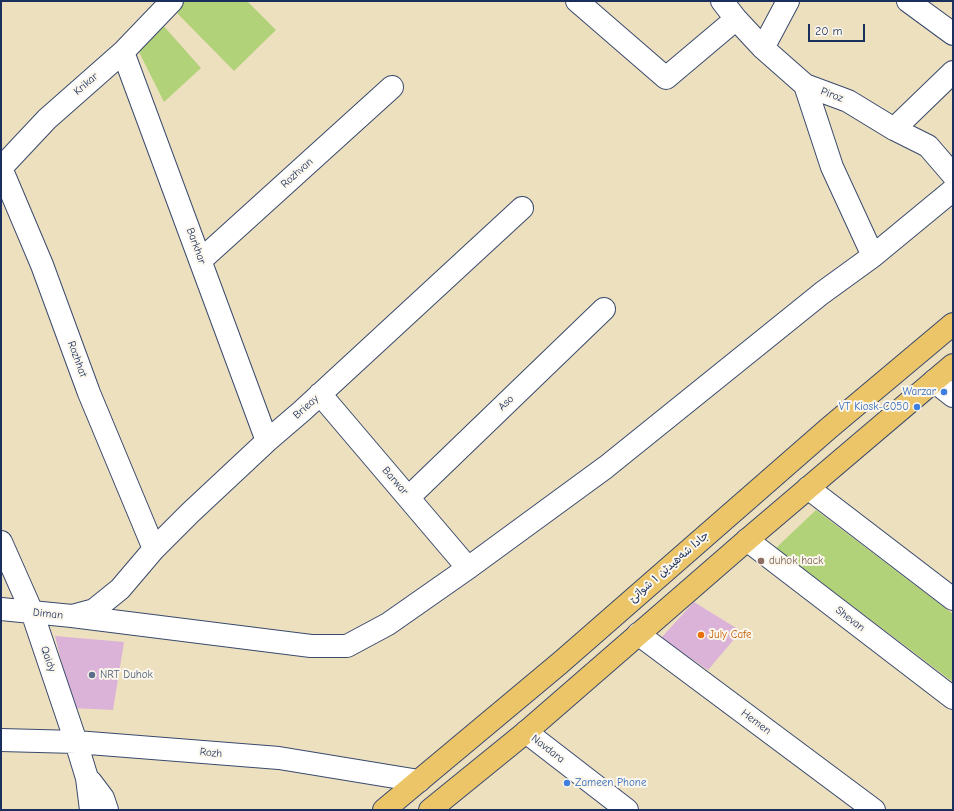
<!DOCTYPE html>
<meta charset="utf-8">
<style>
body{margin:0}
#map{position:relative;width:954px;height:811px;overflow:hidden;background:#ede0bf;font-family:"Comic Neue",sans-serif}
canvas{display:block}
.frame{position:absolute;inset:0;border:2px solid #1b2f5e;pointer-events:none}
.scale{position:absolute;left:808px;top:24px;width:57px;height:18px;box-sizing:border-box;border:2px solid #1b2f5e;border-top:0;padding-left:5px;font-size:12px;line-height:14px;white-space:nowrap;color:#1b2f5e;-webkit-text-stroke:3px #fbf7ec;paint-order:stroke}
</style>
<div id="map">
<canvas width="954" height="811"></canvas>
<div class="frame"></div>
<div class="scale">20 m</div>
</div>
<script>
const c = document.querySelector('canvas').getContext('2d');
c.lineJoin = 'round';
function fillPath(path, color) { c.fillStyle = color; c.fill(path, 'evenodd'); }
const shape = rows => new Path2D(rows.map(r => 'M' + r).join(''));
function strokePath(path, color, width, dash) { c.strokeStyle = color; c.lineWidth = width; c.lineCap = dash ? 'butt' : 'round'; c.setLineDash(dash || []); c.stroke(path); }
function write(font, color, halo, rows, align = 'center') {
  c.font = font + ' "Comic Neue","Playpen Sans Arabic",sans-serif'; c.lineWidth = 4; c.setLineDash([]); c.textBaseline = 'middle'; c.strokeStyle = halo; c.fillStyle = color; for (const [text, x, y, turn = 0] of rows) {
    c.save(); c.translate(x, y); c.rotate((+turn || 0) * Math.PI / 180); c.textAlign = isNaN(turn) ? turn : align; if (halo) c.strokeText(text, 0, 0); c.fillText(text, 0, 0); c.restore();
  }
}
fillPath(shape([
 [185,1,247,1,276,30,234,71,175,11],
 [161,23,201,68,164,102,137,48],
 [816,510,953,614,953,682,776,548]
]), '#b2d279');
fillPath(shape([
 [694,602,741,631,708,670,661,638],
 [55,636,124,642,113,710,73,708]
]), '#dbb2d8');
const minor = shape([
 [577,1,666,78,736,19],
 [722,1,736,19,763,48,805,85,848,101,894,129,928,146,953,175],
 [908,1,953,34],
 [763,48,788,1],
 [123,52,267,441],
 [805,85,832,167,873,256],
 [894,129,953,72],
 [1,168,42,265,89,393,154,549],
 [1,168,47,119,123,52,172,1],
 [201,260,392,87],
 [934,381,953,396],
 [320,394,468,568],
 [808,488,953,599],
 [409,497,604,309],
 [747,540,953,698],
 [1,542,32,612,76,742,87,778,91,810],
 [1,609,72,616,94,610,120,589,154,549,190,513,267,441,302,411,522,208],
 [72,616,311,646,347,646,388,624,468,568,606,467,822,293,873,256,953,190],
 [638,634,874,810],
 [526,732,627,810],
 [1,740,76,742,279,758,419,781],
 [91,782,103,798,107,810]
]);
const major = shape([
 [384,810,560,663,829,428,953,324],
 [430,810,526,732,747,540,953,365]
]);
strokePath(minor, '#3a4a6d', 24);
strokePath(major, '#3a4a6d', 24);
strokePath(minor, '#fff', 22);
strokePath(major, '#ecc569', 22);
for (const [x, y, r, color] of [
 [944,392,4,"#3f7fe0"],
 [917,407,4,"#3f7fe0"],
 [761,561,4,"#8d6e63"],
 [701,635,4,"#e8710a"],
 [92,675,4,"#5c6f8a"],
 [567,783,4,"#3f7fe0"]
]) { const dot = new Path2D(); dot.arc(x, y, r, 0, 2 * Math.PI); c.fillStyle = color; c.fill(dot); strokePath(dot, '#fbf7ec', 1.5); }
write('11px', '#1b2f5e', '#fbf7ec', [
 ["Krikar",86,84,-41],
 ["Piroz",832,95,21],
 ["Rozhvan",297,173,-42],
 ["Barkhar",196,246,70],
 ["Rozhhat",77,359,70],
 ["Aso",506,403,-44],
 ["Brieay",306,407,-42],
 ["Barwar",395,481,49],
 ["جادا شەهیدێن ١ شواتێ",669,567,-41],
 ["Diman",48,614,6],
 ["Shevan",850,619,37],
 ["Qaidy",48,659,71],
 ["Hemen",756,722,37],
 ["Navdara",548,749,38],
 ["Rozh",211,753,5]
]);
write('11px', '#366cbe', '#fbf7ec', [
 ["Warzar",936,392],
 ["VT Kiosk-C050",909,407],
 ["Zameen Phone",575,783,"left"]
], 'right');
write('11px', '#785e54', '#fbf7ec', [
 ["duhok hack",769,561]
], 'left');
write('11px', '#c56008', '#fbf7ec', [
 ["July Cafe",709,635]
], 'left');
write('11px', '#4e5e75', '#fbf7ec', [
 ["NRT Duhok",100,675]
], 'left');
</script>
